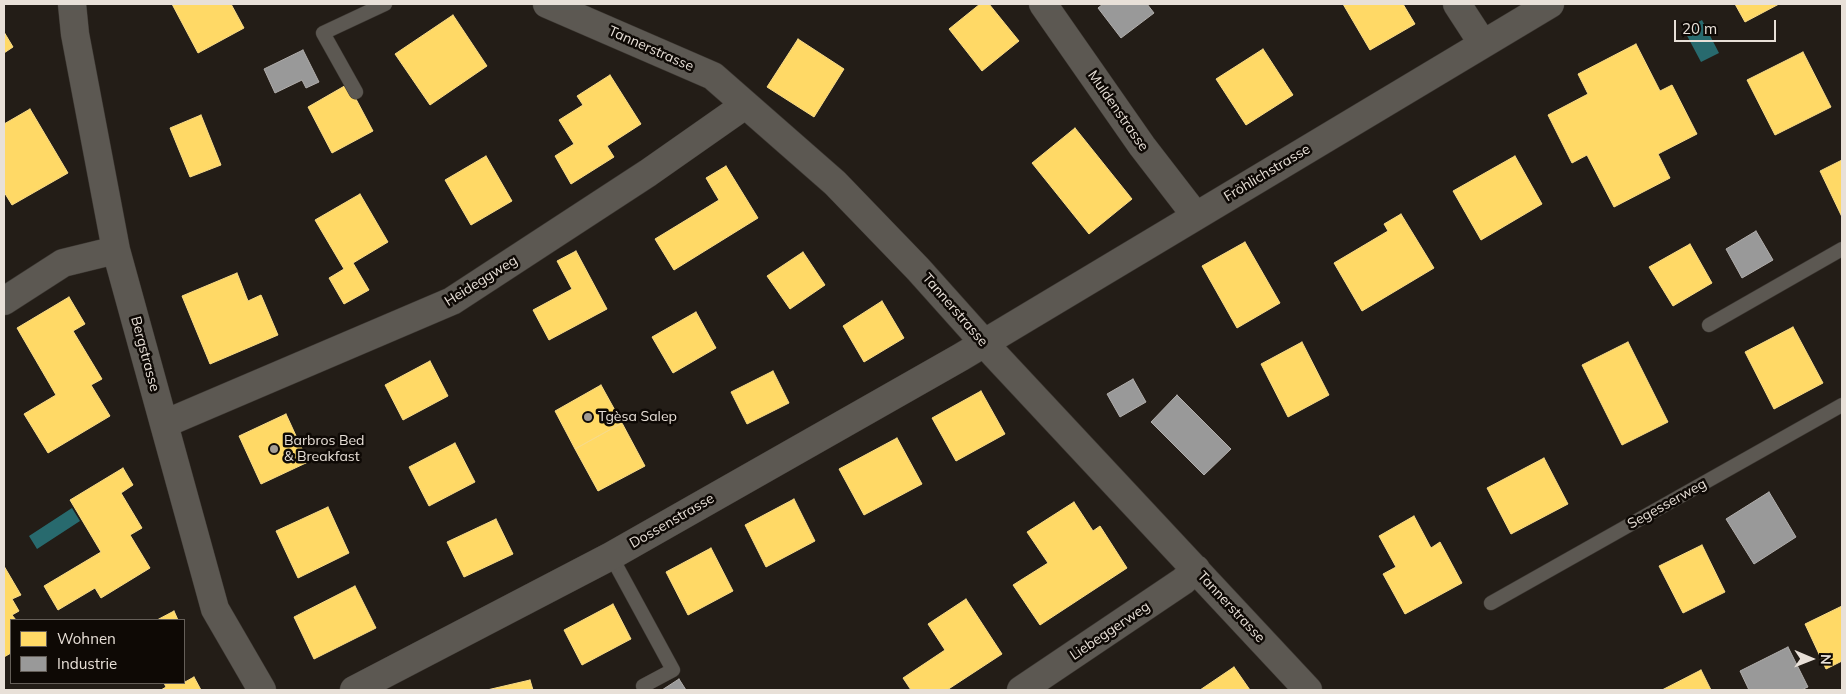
<!DOCTYPE html>
<meta charset="utf-8">
<style>
body{margin:0}
#map{position:relative;width:1846px;height:694px;overflow:hidden;background:#231d17;font-family:Mulish,sans-serif}
canvas{display:block}
.frame{position:absolute;inset:0;border:5px solid #e8e0d8;pointer-events:none}
.legend{position:absolute;left:10px;top:619px;width:175px;height:65px;box-sizing:border-box;background:#0e0905;border:1px solid #655f59;margin:0;padding:6px 9px;list-style:none;font-size:15px;color:#e8e0d8}
.legend li{display:flex;align-items:center;gap:10px;height:25px}
.legend b{width:25px;border:1px solid #655f59}
.north{position:absolute;left:1786px;top:634px;width:50px;height:50px;-webkit-text-stroke:4px #0e0905;paint-order:stroke;rotate:91deg;font-size:14px;font-weight:700;line-height:20px;text-align:center;color:#e8e0d8}
.north::after{content:'';display:block;margin:auto;width:18px;height:22px;background:#e8e0d8;clip-path:polygon(50% 0,100% 100%,50% 72%,0 100%)}
.scale{position:absolute;left:1674px;top:20px;width:102px;height:22px;box-sizing:border-box;border:2px solid #e8e0d8;border-top:0;padding-left:6px;font-size:15px;line-height:18px;white-space:nowrap;color:#e8e0d8;-webkit-text-stroke:4px #0e0905;paint-order:stroke}
</style>
<div id="map">
<canvas width="1846" height="694"></canvas>
<div class="frame"></div>
<ul class="legend">
<li><b style="height:14px;background:#ffd966"></b>Wohnen</li>
<li><b style="height:14px;background:#999"></b>Industrie</li>
</ul>
<div class="north">N</div>
<div class="scale">20 m</div>
</div>
<script>
const c = document.querySelector('canvas').getContext('2d');
c.lineJoin = 'round';
function fillPath(path, color) { c.fillStyle = color; c.fill(path, 'evenodd'); }
const shape = rows => new Path2D(rows.map(r => 'M' + r).join(''));
function strokePath(path, color, width, dash) { c.strokeStyle = color; c.lineWidth = width; c.lineCap = dash ? 'butt' : 'round'; c.setLineDash(dash || []); c.stroke(path); }
function write(font, color, halo, rows, align = 'center') {
  c.font = font + ' Mulish,sans-serif'; c.lineWidth = 5; c.setLineDash([]); c.textBaseline = 'middle'; c.strokeStyle = halo; c.fillStyle = color; for (const [text, x, y, turn = 0] of rows) {
    c.save(); c.translate(x, y); c.rotate((+turn || 0) * Math.PI / 180); c.textAlign = isNaN(turn) ? turn : align; if (halo) c.strokeText(text, 0, 0); c.fillText(text, 0, 0); c.restore();
  }
}
fillPath(shape([
 [1702,20,1719,53,1701,62,1684,30],
 [72,508,80,521,37,549,29,536]
]), '#286a6e');
const homes = shape([
 [172,4,231,4,244,28,198,53,172,4],
 [980,4,989,4,1019,41,982,71,949,29,980,4],
 [1343,4,1403,4,1415,24,1370,50,1343,4],
 [1735,4,1779,4,1745,22,1735,4],
 [453,15,487,66,430,105,395,54,453,15],
 [4,32,13,47,4,53,4,32],
 [798,39,844,69,814,117,767,87,798,39],
 [1636,44,1660,91,1672,85,1697,134,1658,154,1670,178,1614,207,1587,155,1572,163,1548,115,1588,94,1578,74,1636,44],
 [1263,49,1293,95,1246,125,1216,79,1263,49],
 [1803,52,1831,107,1775,135,1747,80,1803,52],
 [610,75,641,124,607,146,614,157,571,184,555,156,574,144,559,120,583,105,577,96,610,75],
 [348,84,373,131,332,153,308,107,348,84],
 [30,109,68,173,12,205,4,192,4,124,30,109],
 [201,115,221,165,190,177,170,128,201,115],
 [1075,128,1132,199,1089,234,1032,163,1075,128],
 [486,156,512,201,471,225,445,180,486,156],
 [1515,156,1542,204,1481,240,1453,191,1515,156],
 [1842,160,1842,217,1820,171,1842,160],
 [726,166,758,218,674,270,655,239,719,200,706,178,726,166],
 [360,194,388,242,353,263,369,290,344,304,329,278,344,269,315,220,360,194],
 [1401,214,1434,268,1362,311,1334,263,1388,231,1384,224,1401,214],
 [1245,242,1280,303,1237,328,1202,266,1245,242],
 [1690,244,1712,283,1673,306,1649,267,1690,244],
 [576,251,607,309,549,340,533,310,572,289,557,261,576,251],
 [803,252,825,285,790,309,767,276,803,252],
 [237,273,248,301,261,295,278,335,210,364,182,296,237,273],
 [69,297,85,324,73,331,102,379,91,385,110,416,48,453,24,414,56,395,17,328,69,297],
 [882,301,904,338,864,362,843,326,882,301],
 [696,312,716,348,673,373,652,337,696,312],
 [1793,327,1823,383,1774,409,1745,352,1793,327],
 [1302,342,1329,395,1288,417,1261,364,1302,342],
 [1628,342,1668,422,1622,445,1582,365,1628,342],
 [430,361,448,396,403,420,385,385,430,361],
 [773,371,789,403,747,424,731,392,773,371],
 [601,385,622,423,575,449,555,411,601,385],
 [981,391,1005,434,956,461,932,418,981,391],
 [286,414,308,462,261,484,239,436,286,414],
 [622,423,645,466,598,491,575,449,622,423],
 [897,438,922,484,864,515,839,469,897,438],
 [455,443,475,482,429,506,409,467,455,443],
 [1544,458,1568,504,1511,534,1487,488,1544,458],
 [123,468,133,485,121,493,142,528,130,535,150,568,101,598,95,588,58,610,44,586,101,552,70,500,123,468],
 [794,499,815,541,766,567,745,525,794,499],
 [1074,502,1093,531,1100,526,1127,568,1040,625,1013,585,1048,563,1027,532,1074,502],
 [328,507,349,553,298,578,276,531,328,507],
 [1414,516,1431,548,1440,542,1462,583,1405,614,1383,574,1396,567,1379,536,1414,516],
 [496,519,513,554,464,577,447,542,496,519],
 [1702,545,1725,592,1683,613,1659,566,1702,545],
 [711,548,733,591,688,615,666,572,711,548],
 [4,566,21,595,12,599,19,611,12,615,16,620,11,620,11,653,4,657,4,566],
 [355,586,376,628,314,659,294,617,355,586],
 [966,599,1002,654,947,690,911,690,903,678,945,650,928,624,966,599],
 [613,604,631,639,582,665,564,630,613,604],
 [1842,606,1842,661,1826,669,1805,624,1842,606],
 [174,611,178,620,157,620,174,611],
 [1234,667,1250,690,1200,690,1234,667],
 [1701,670,1711,690,1662,690,1701,670],
 [194,677,201,690,161,690,166,687,164,683,184,683,184,678,185,682,194,677],
 [530,680,533,690,487,690,530,680]
]);
fillPath(homes, '#ffd966');
strokePath(homes, '#f8db88', 1);
const industry = shape([
 [1103,4,1147,4,1154,13,1121,38,1098,8,1103,4],
 [303,50,319,82,306,88,302,80,275,93,264,69,303,50],
 [1756,231,1773,260,1742,278,1726,249,1756,231],
 [1133,379,1146,402,1120,417,1107,394,1133,379],
 [1177,395,1231,449,1204,475,1151,422,1177,395],
 [1769,492,1796,537,1754,564,1726,519,1769,492],
 [1788,647,1808,687,1801,690,1749,690,1740,671,1788,647],
 [679,679,686,690,662,690,679,679]
]);
fillPath(industry, '#999');
strokePath(industry, '#b1aeac', 1);
const lane = shape([
 [356,92,323,33,385,4],
 [1709,325,1842,249],
 [611,556,673,670,643,686],
 [1491,603,1842,405]
]);
const street = shape([
 [72,4,75,34,116,250,215,609,262,690],
 [547,4,713,76,835,183,918,269,995,355,1308,690],
 [1043,4,1142,146,1196,216],
 [1457,4,1483,44],
 [4,301,63,263,116,250],
 [164,424,452,301,648,173,745,105],
 [354,690,611,556,961,357,1550,4],
 [1021,690,1183,581,1196,569]
]);
strokePath(lane, '#3c3732', 15);
strokePath(street, '#3c3732', 29);
strokePath(lane, '#5c5852', 14);
strokePath(street, '#5c5852', 28);
for (const [x, y, r, color] of [
 [588,417,5,"#a39c94"],
 [274,449,5,"#a39c94"]
]) { const dot = new Path2D(); dot.arc(x, y, r, 0, 2 * Math.PI); c.fillStyle = color; c.fill(dot); strokePath(dot, '#0e0905', 2); }
write('14px', '#e8e0d8', '#0e0905', [
 ["Tannerstrasse",651,49,24],
 ["Muldenstrasse",1118,111,55],
 ["Fröhlichstrasse",1267,173,-31],
 ["Heideggweg",481,281,-32],
 ["Tannerstrasse",955,310,49],
 ["Bergstrasse",145,354,75],
 ["Segesserweg",1667,504,-29],
 ["Dossenstrasse",672,521,-30],
 ["Tannerstrasse",1231,607,47],
 ["Liebeggerweg",1110,631,-34]
]);
write('14px', '#e8e0d8', '#0e0905', [
 ["Tgèsa Salep",598,417],
 ["Barbros Bed",284,441],
 ["& Breakfast",284,457]
], 'left');
</script>
